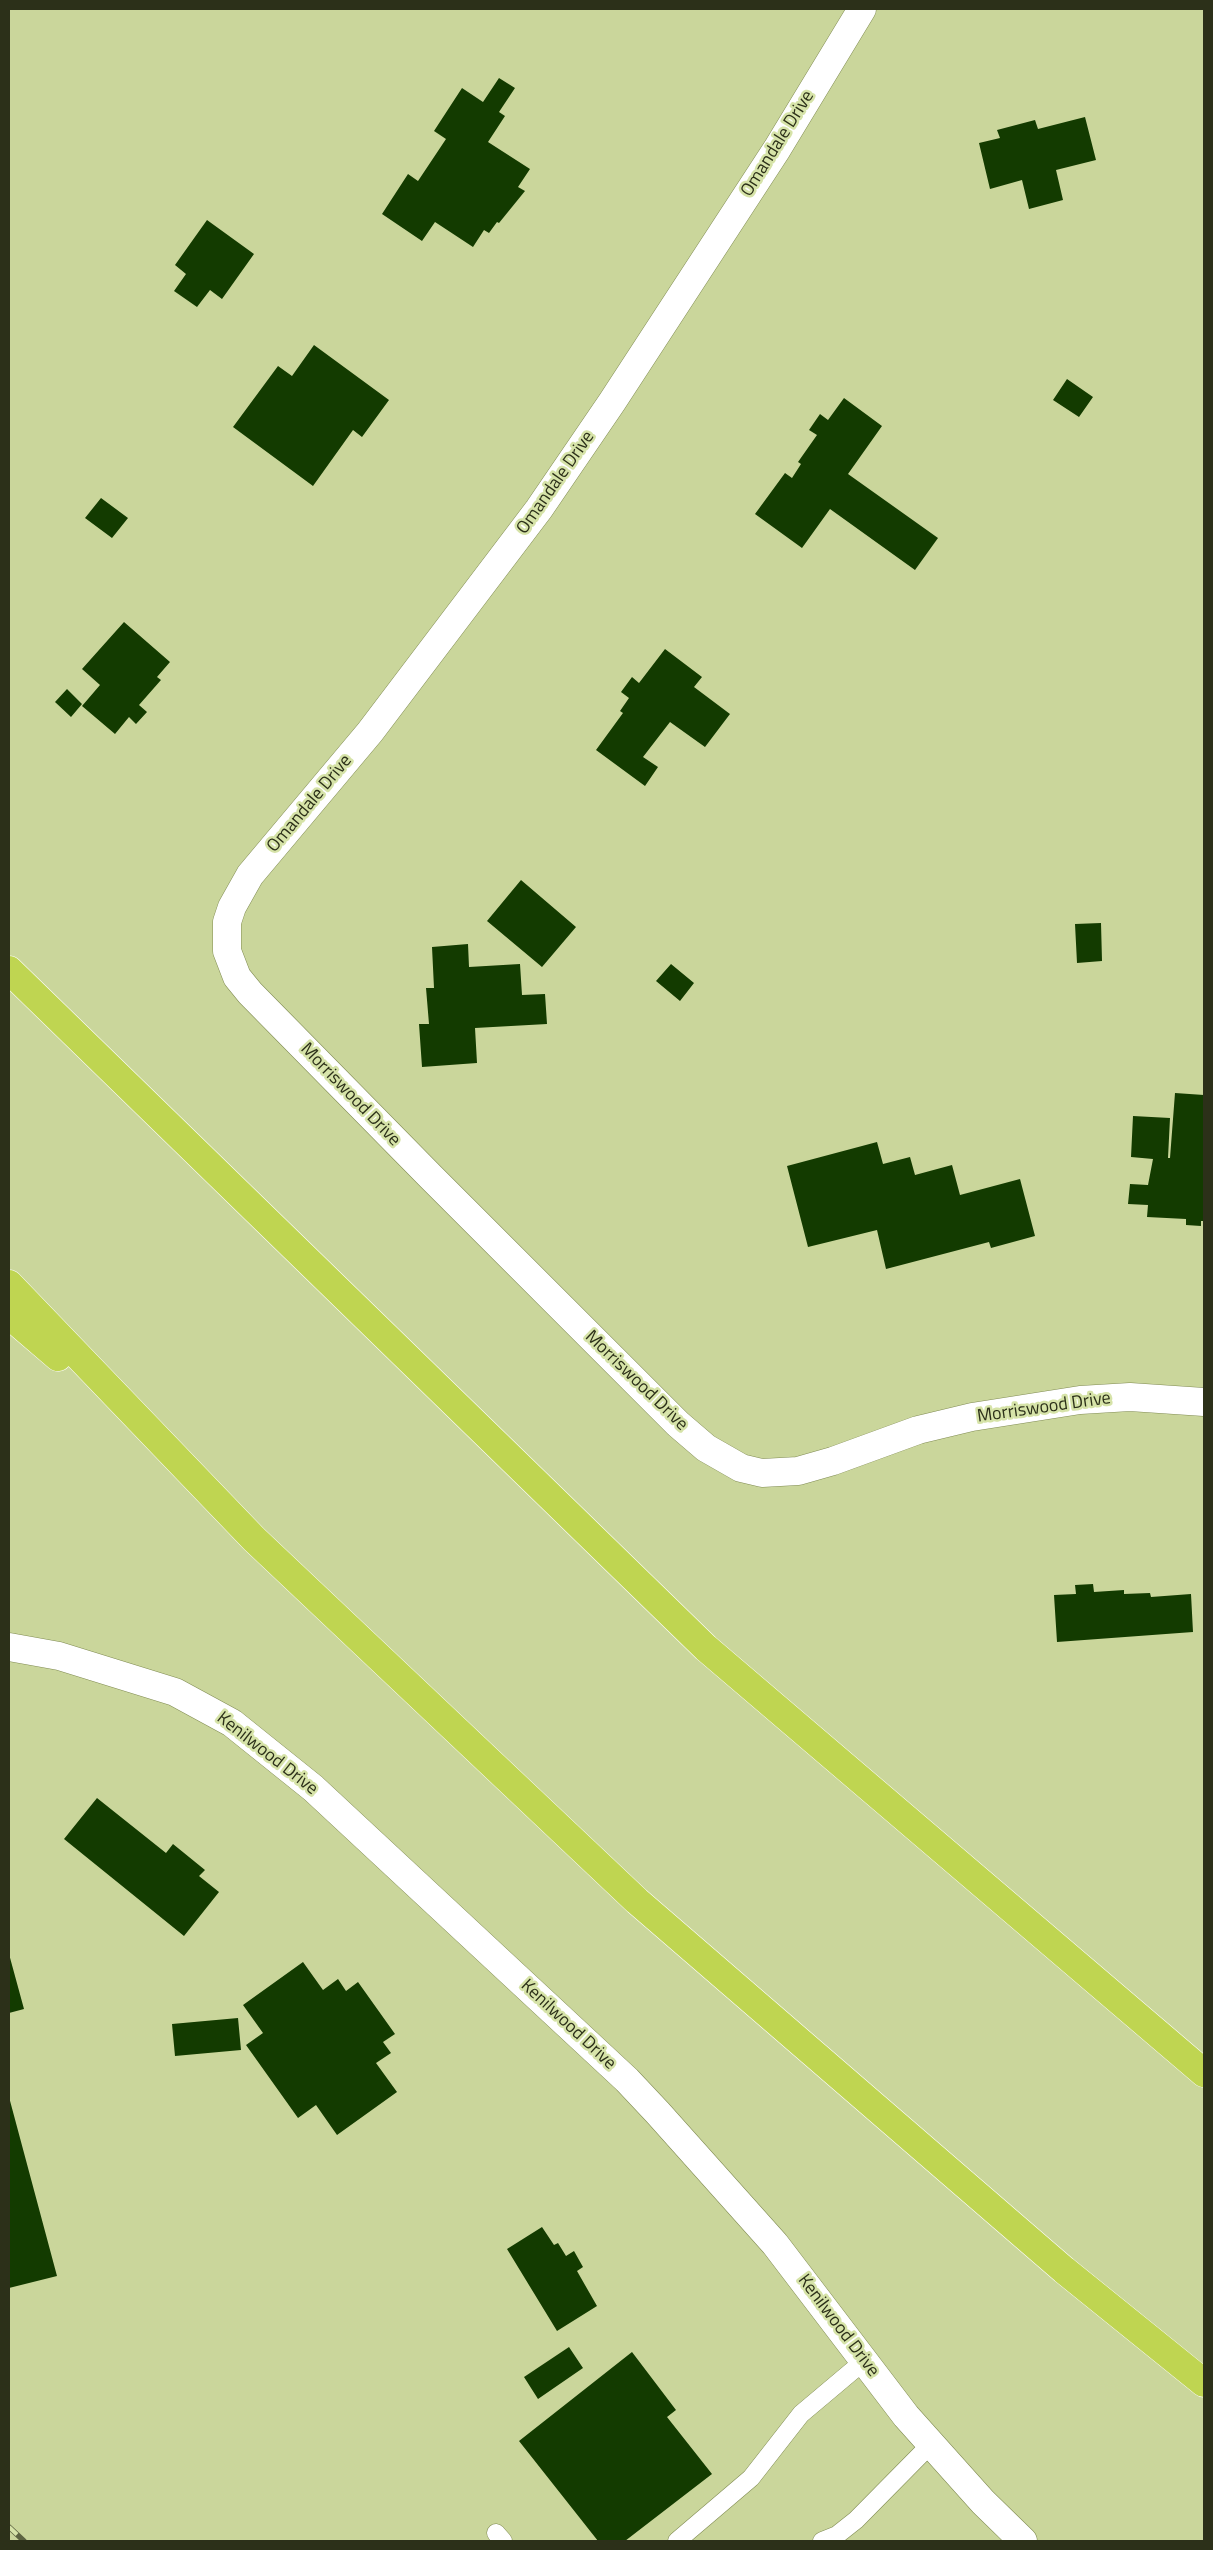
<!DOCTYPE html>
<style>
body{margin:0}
#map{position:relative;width:1213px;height:2550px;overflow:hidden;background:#cad69b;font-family:"Titillium Web",sans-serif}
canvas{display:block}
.frame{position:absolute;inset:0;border:10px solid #2c3019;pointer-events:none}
</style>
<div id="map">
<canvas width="1213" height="2550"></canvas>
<div class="frame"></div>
</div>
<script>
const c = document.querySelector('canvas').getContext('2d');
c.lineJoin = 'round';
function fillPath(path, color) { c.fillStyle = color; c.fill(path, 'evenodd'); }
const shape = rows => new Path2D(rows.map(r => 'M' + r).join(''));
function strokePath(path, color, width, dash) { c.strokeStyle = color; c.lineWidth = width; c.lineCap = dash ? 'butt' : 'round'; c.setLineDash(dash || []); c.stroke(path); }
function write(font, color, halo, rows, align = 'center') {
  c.font = font + ' "Titillium Web",sans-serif'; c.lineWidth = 5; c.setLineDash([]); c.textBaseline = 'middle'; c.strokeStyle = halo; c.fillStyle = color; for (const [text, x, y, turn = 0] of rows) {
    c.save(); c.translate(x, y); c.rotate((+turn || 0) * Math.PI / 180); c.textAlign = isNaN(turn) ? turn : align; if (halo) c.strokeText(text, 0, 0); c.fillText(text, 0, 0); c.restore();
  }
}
fillPath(shape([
 [499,78,515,88,499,112,505,116,488,142,530,169,518,187,525,191,499,223,497,222,489,233,484,230,473,247,435,222,422,241,382,214,408,174,418,181,446,139,434,131,462,88,483,102],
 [1085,117,1096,160,1056,170,1063,200,1029,209,1022,180,990,189,979,143,1000,138,997,130,1035,120,1038,129],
 [207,220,254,254,222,299,210,290,197,307,174,291,186,274,175,265],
 [314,345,389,400,362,437,353,430,313,486,233,427,278,366,292,376],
 [1067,379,1093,397,1079,417,1053,400],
 [844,398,882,426,848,474,938,538,915,570,830,509,802,548,755,514,785,473,792,478,801,464,798,462,817,435,809,430,820,414,828,420],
 [101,498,128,518,112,538,85,518],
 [124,622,170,662,157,677,161,680,139,705,147,712,136,724,129,717,115,734,82,706,100,685,82,669],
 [665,649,702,677,694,687,730,714,705,747,670,722,643,757,658,767,645,786,596,750,623,713,620,711,629,698,621,692,632,677,639,683],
 [67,689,82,704,71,717,55,702],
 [521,880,576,927,542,967,487,921],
 [1101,923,1102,961,1077,963,1075,924],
 [468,944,469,967,520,964,522,995,545,994,547,1024,475,1028,477,1063,422,1067,419,1024,429,1024,426,988,434,988,432,947],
 [671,964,694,983,680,1001,656,981],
 [1175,1093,1204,1095,1204,1221,1201,1221,1201,1226,1186,1225,1186,1219,1147,1217,1148,1205,1128,1204,1130,1184,1148,1185,1153,1159,1131,1157,1133,1116,1170,1118,1168,1158,1170,1158],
 [877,1142,883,1164,910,1157,915,1175,952,1165,960,1195,1020,1179,1035,1236,991,1248,989,1242,886,1269,877,1230,808,1247,787,1166],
 [1093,1584,1094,1592,1124,1590,1124,1594,1150,1593,1151,1597,1191,1594,1193,1632,1057,1642,1054,1595,1076,1594,1075,1585],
 [97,1798,166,1853,173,1844,205,1870,199,1876,219,1892,184,1936,64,1839],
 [9,1954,24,2009,9,2013],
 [303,1962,323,1990,338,1979,346,1991,358,1982,395,2034,383,2042,391,2053,376,2063,397,2092,337,2135,316,2105,298,2118,246,2045,263,2033,243,2005],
 [238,2018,241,2050,175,2056,172,2024],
 [9,2097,57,2276,9,2288],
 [542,2227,554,2245,558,2243,566,2256,574,2251,583,2267,577,2271,597,2306,557,2331,507,2249],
 [569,2347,583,2368,538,2399,524,2377],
 [632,2352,676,2410,667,2417,712,2474,625,2541,598,2541,519,2441]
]), '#133b00');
const lane = shape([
 [496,2533,503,2541],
 [677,2541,751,2478,801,2414,864,2361],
 [822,2541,837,2535,856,2520,931,2444]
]);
const street = shape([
 [862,9,777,149,612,402,539,509,370,732,250,875,232,907,227,922,227,951,237,977,250,993,431,1177,678,1424,706,1448,741,1468,762,1473,798,1471,833,1461,918,1430,972,1417,1080,1400,1130,1397,1204,1402],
 [9,1647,59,1656,175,1692,232,1723,313,1788,627,2080,658,2113,775,2244,906,2416,983,2502,1023,2541]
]);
const highway = shape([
 [9,970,706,1648,1204,2073],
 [9,1284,254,1539,637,1901,1064,2270,1204,2383],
 [9,1315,58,1357]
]);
strokePath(lane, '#818c53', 19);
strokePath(street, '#818c53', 29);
strokePath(highway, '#fff', 29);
strokePath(lane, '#fff', 18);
strokePath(street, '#fff', 28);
strokePath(highway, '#bfd551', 28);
const rail = shape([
 [9,2527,24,2541]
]);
strokePath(rail, '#5d6441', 5.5);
strokePath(rail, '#d6e3a8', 4, [11]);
write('18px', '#2c3019', '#d6e3a8', [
 ["Omandale Drive",778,144,-58],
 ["Omandale Drive",556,483,-55],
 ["Omandale Drive",310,804,-50],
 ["Morriswood Drive",350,1095,46],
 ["Morriswood Drive",636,1381,44],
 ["Morriswood Drive",1044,1408,-8],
 ["Kenilwood Drive",267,1754,38],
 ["Kenilwood Drive",568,2025,43],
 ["Kenilwood Drive",838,2326,53]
]);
</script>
